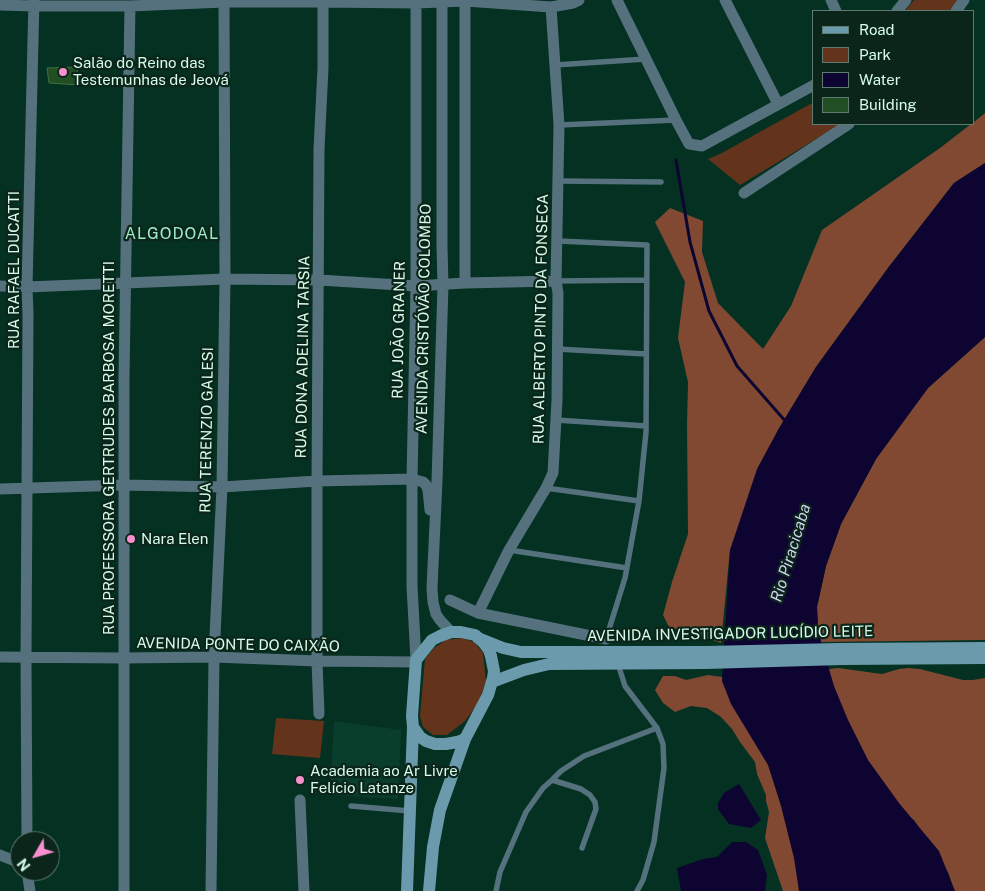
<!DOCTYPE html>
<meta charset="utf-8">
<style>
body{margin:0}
#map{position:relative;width:985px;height:891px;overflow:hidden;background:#043122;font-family:"Public Sans",sans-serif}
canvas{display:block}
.legend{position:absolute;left:812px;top:10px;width:162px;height:115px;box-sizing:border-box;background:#0c251b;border:1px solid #5d7b6e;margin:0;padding:6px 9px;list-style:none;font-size:15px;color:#d6fcea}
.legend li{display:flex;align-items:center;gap:10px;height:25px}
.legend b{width:25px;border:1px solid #5d7b6e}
.north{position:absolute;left:10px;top:831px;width:50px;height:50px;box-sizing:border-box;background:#0c251b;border:1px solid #5d7b6e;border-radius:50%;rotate:232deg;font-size:14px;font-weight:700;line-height:20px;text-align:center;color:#d6fcea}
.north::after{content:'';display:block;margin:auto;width:18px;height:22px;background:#f790cd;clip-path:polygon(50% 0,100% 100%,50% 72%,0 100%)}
</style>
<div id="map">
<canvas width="985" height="891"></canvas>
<ul class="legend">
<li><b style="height:6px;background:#6c9aad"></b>Road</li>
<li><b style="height:14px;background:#64331c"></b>Park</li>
<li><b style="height:14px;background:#0e0431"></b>Water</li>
<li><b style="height:14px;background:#224e24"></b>Building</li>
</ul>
<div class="north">N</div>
</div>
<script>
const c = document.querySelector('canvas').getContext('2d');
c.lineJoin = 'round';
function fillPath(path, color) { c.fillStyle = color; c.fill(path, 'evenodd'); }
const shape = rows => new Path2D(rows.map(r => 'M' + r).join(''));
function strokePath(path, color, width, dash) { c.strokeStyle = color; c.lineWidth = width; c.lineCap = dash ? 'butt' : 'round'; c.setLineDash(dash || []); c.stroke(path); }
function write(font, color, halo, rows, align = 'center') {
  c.font = font + ' "Public Sans",sans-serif'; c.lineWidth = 4.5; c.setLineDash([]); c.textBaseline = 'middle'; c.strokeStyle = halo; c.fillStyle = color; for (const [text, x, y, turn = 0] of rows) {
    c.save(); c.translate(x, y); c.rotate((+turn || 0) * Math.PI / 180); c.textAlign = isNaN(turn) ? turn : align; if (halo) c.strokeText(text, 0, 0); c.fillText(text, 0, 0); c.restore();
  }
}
fillPath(shape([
 [334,721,401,730,398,799,330,795]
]), '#0a3e2c');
fillPath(shape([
 [914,0,958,0,949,11,905,11],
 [814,102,814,124,841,124,740,185,708,159,720,154],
 [462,638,474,642,483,653,486,681,478,704,465,721,447,735,433,735,423,727,420,716,425,659,434,648,446,640],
 [276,718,324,721,320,758,272,754]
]), '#64331c');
fillPath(shape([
 [985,113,985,163,954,183,888,268,816,367,778,430,730,550,721,643,688,632,669,627,663,615,672,582,688,534,687,424,688,382,678,338,685,282,655,222,670,208,703,221,702,252,718,303,763,349,791,306,822,230,940,148,971,124,974,124,974,122],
 [985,337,985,640,821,642,818,627,817,607,826,566,841,524,876,459,928,388],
 [838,668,882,674,899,669,908,668,920,669,963,680,973,680,985,678,985,891,952,891,951,881,948,872,941,863,914,820,907,816,876,785,824,671,829,669],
 [708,675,722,677,766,741,804,891,783,891,765,838,769,812,766,801,766,795,757,774,755,762,740,742,732,729,721,717,707,708,691,706,675,712,663,703,655,690,663,676,675,676,686,680]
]), '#814931');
fillPath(shape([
 [985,163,985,337,928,388,876,459,841,524,826,566,817,607,818,627,821,642,834,686,848,720,868,760,899,803,939,851,955,891,799,891,794,858,781,806,768,765,731,704,722,681,730,550,757,469,778,430,816,367,888,268,954,183],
 [739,784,761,820,751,828,729,824,718,809,718,803,724,793],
 [732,842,746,842,758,850,767,875,765,891,681,891,677,868,703,859,717,857]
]), '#0e0431');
strokePath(shape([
 [676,160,690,242,709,311,737,366,787,423]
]), '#0e0431', 3);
const building = shape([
 [78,67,77,77,79,85,49,83,47,68,78,67]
]);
fillPath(building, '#224e24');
strokePath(building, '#3f7040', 1);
strokePath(shape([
 [555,65,646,59],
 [559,125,676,120],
 [558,181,661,182],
 [558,241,647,245,646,432,639,501,625,578,606,639],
 [556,281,647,280],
 [557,349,646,354],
 [556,420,646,426],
 [546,488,639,501],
 [509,550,627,568],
 [618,664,625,686,657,728,663,744,664,768,654,842,643,880,637,891],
 [552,780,581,789,590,795,595,802,596,809,582,848],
 [351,806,410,811],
 [496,891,500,872,526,812,543,788,552,780,561,771,584,756,657,728]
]), '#55717d', 5.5);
strokePath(shape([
 [442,0,442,246,443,285,437,481,432,588,433,602,436,614,440,620,451,632],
 [617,0,676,120,689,144,702,146,814,85],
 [725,0,778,104],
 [831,0,836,11],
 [0,5,34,6,130,6,224,2,323,2,416,3,465,1,551,7,573,3,579,0],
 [897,11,906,0],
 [956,11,964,0],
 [744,193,849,124],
 [465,283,465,0],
 [0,286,27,287,225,279,319,280,416,286,465,283,556,281],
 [0,489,124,485,222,487,317,481,412,479,423,482,426,485,428,490,430,510],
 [450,600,478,613,606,639],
 [478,613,509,550,546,488,553,473,557,400,558,293,556,281,559,125,551,7],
 [0,657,123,658,214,657,317,661,416,662],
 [416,660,412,586,412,479,416,286,416,0],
 [319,714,317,661,317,481,319,149,323,68,323,0],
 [300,800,304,891],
 [27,841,26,658,28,314,27,287,34,0],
 [0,855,20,863],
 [27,871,30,891],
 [124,891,124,376,130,6],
 [211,891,214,657,222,487,225,279,224,0]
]), '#55717d', 11);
strokePath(shape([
 [451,632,461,632,475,635,483,642,489,650,491,656,494,671,493,678,488,695,465,739,457,742,446,744,435,744,426,741,420,737,413,727,412,716,416,660,432,640,440,636,451,632],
 [478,638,503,648,521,652,707,652,838,649,985,648],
 [492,682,524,670,549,664,706,663,842,659,985,658],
 [407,891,413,727],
 [429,891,433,847,440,810,465,739]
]), '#6c9aad', 12);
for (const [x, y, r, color] of [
 [63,72,5,"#f790cd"],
 [131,539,5,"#f790cd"],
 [300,780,5,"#f790cd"]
]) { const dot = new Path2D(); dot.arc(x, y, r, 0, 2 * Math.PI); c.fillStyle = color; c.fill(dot); strokePath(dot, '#0c251b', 2); }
write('15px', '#d6fcea', '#0c251b', [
 ["Salão do Reino das",73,63],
 ["Testemunhas de Jeová",73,80],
 ["Nara Elen",141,539],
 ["Academia ao Ar Livre",310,771],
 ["Felício Latanze",310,788]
], 'left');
write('15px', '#d6fcea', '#0c251b', [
 ["RUA RAFAEL DUCATTI",14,270,-90],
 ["AVENIDA CRISTÓVÃO COLOMBO",424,319,-89],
 ["RUA ALBERTO PINTO DA FONSECA",541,319,-89],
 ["RUA JOÃO GRANER",399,330,-89],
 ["RUA DONA ADELINA TARSIA",303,357,-89],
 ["RUA TERENZIO GALESI",207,430,-89],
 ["RUA PROFESSORA GERTRUDES BARBOSA MORETTI",109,448,-90],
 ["AVENIDA INVESTIGADOR LUCÍDIO LEITE",730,634,-1],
 ["AVENIDA PONTE DO CAIXÃO",238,645,1]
]);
c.letterSpacing = '1px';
write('16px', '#9cebc7', '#0c251b', [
 ["ALGODOAL",172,234]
]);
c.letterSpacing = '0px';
write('italic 16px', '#d2d3f4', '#0c251b', [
 ["Rio Piracicaba",791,553,-73]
]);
</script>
